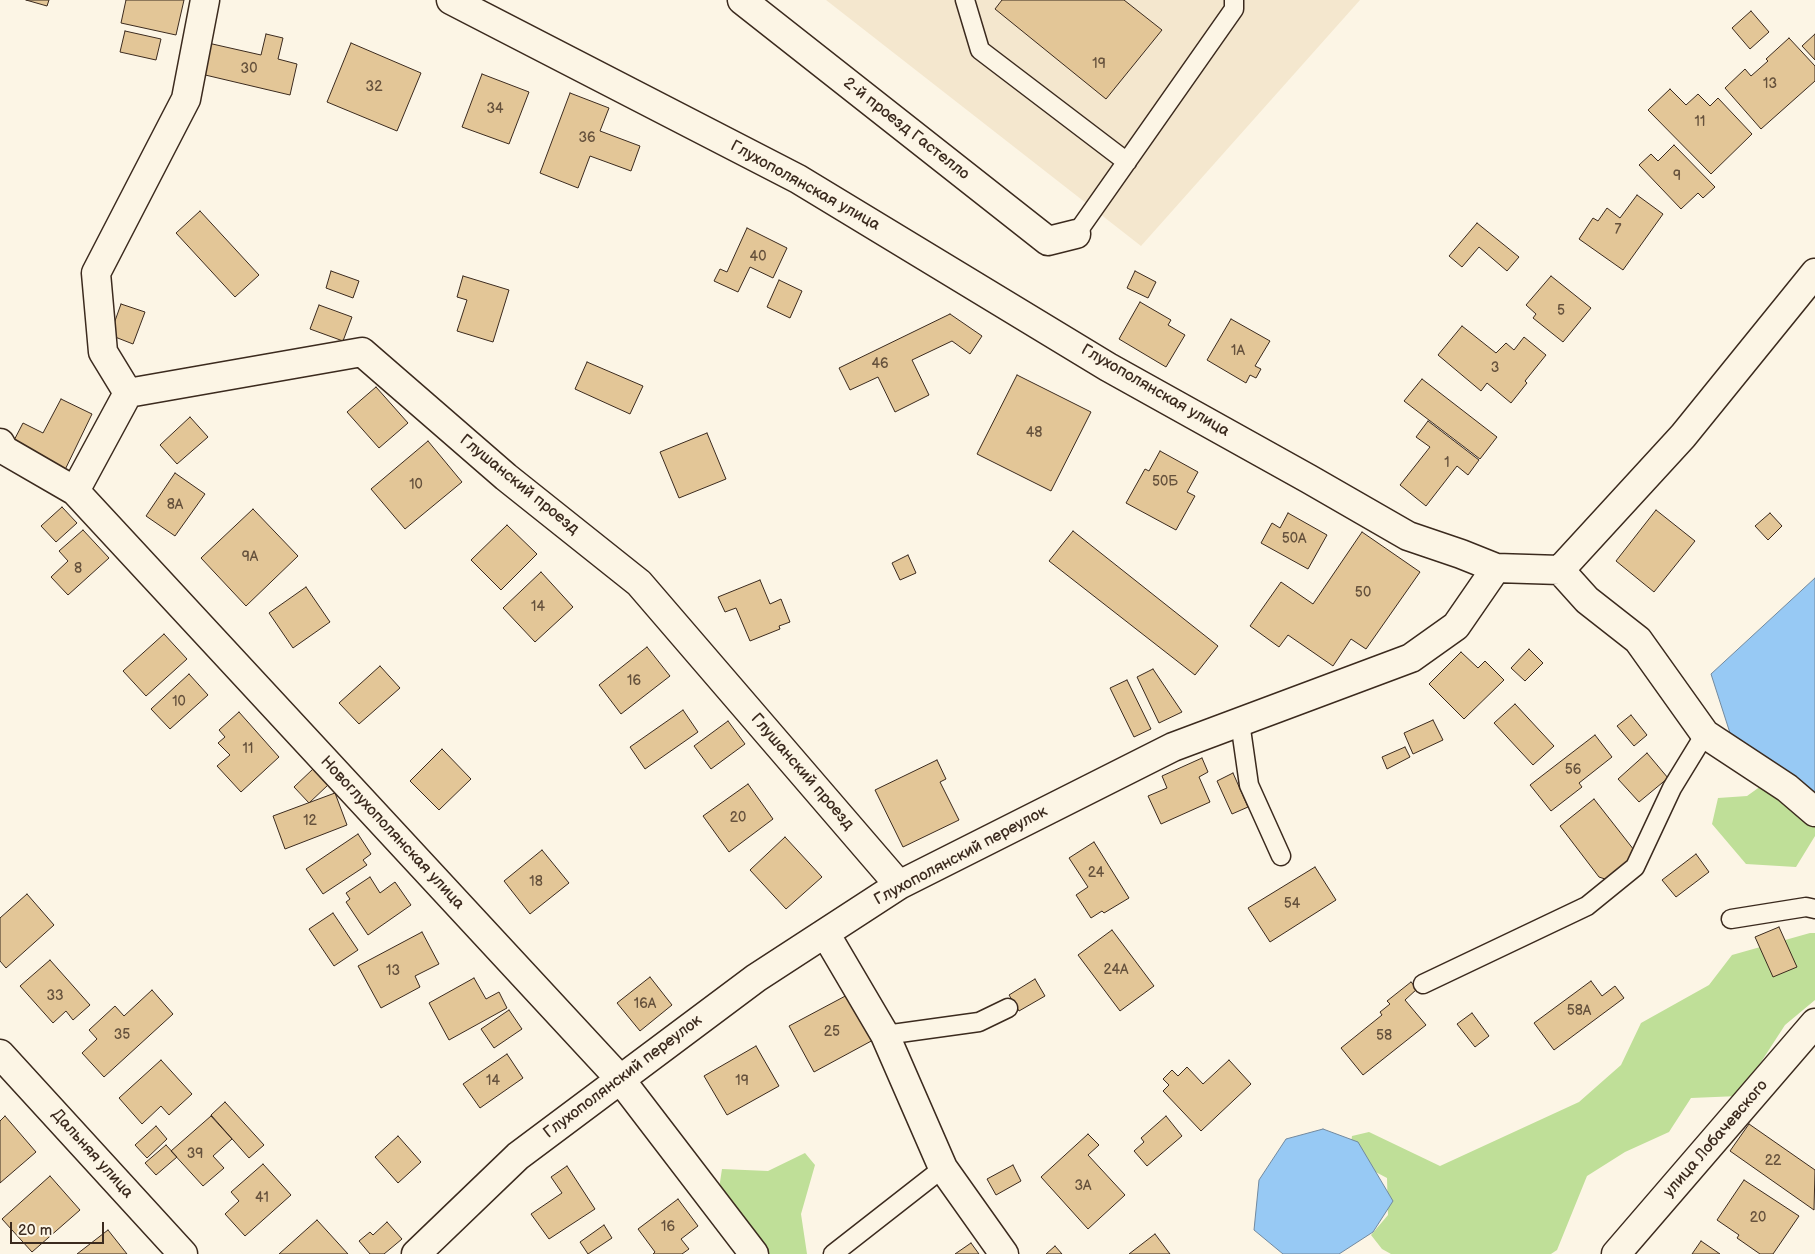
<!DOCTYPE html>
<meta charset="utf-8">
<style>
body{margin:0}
#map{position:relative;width:1815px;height:1254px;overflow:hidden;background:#fcf5e5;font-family:"Balsamiq Sans",sans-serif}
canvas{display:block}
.scale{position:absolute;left:10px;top:1222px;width:94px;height:22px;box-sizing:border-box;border:2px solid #3b2a1e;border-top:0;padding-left:6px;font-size:15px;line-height:18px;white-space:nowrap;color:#3b2a1e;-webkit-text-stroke:4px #fcf5e5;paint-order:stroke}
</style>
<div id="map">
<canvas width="1815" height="1254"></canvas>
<div class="scale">20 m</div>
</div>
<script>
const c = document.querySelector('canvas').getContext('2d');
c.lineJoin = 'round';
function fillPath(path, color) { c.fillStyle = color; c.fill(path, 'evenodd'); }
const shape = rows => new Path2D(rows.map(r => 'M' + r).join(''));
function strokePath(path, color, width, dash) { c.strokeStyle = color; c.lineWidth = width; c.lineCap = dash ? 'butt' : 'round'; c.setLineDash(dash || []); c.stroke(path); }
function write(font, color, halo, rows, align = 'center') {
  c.font = font + ' "Balsamiq Sans",sans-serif'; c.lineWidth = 5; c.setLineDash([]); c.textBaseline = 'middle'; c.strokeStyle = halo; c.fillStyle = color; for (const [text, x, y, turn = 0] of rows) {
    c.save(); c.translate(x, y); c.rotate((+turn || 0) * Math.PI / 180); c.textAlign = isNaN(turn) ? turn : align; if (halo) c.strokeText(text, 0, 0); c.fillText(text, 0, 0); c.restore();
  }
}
fillPath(shape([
 [826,0,1360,0,1141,246]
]), '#f4e7ce');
fillPath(shape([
 [1815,775,1815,836,1796,867,1746,864,1712,824,1718,798,1747,796,1768,781],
 [1810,933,1815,933,1815,1000,1785,1025,1739,1096,1691,1098,1669,1132,1625,1152,1587,1176,1557,1250,1551,1254,1391,1254,1382,1249,1371,1235,1388,1215,1387,1178,1349,1158,1352,1136,1369,1132,1440,1166,1579,1102,1621,1065,1641,1023,1709,985,1732,955],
 [805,1153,815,1165,801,1214,807,1254,763,1254,718,1195,722,1169,768,1171]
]), '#bfdf98');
const water = shape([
 [1815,578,1815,794,1778,776,1730,733,1711,674,1815,578],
 [1323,1129,1358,1142,1393,1201,1373,1232,1339,1254,1283,1254,1254,1230,1259,1180,1286,1139,1323,1129]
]);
fillPath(water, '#97c9f4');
strokePath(water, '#72899e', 1);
const building = shape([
 [26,0,49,0,47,6,26,0],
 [126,0,184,0,176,35,121,23,126,0],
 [1002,0,1124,0,1162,30,1106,99,995,9,1002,0],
 [1751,11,1769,32,1750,49,1732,28,1751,11],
 [125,31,161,39,156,60,120,52,125,31],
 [266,34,283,38,278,59,297,64,290,95,201,74,208,43,261,55,266,34],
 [1815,34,1815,60,1802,46,1815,34],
 [1789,38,1815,66,1815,81,1761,129,1725,88,1745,69,1751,76,1768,61,1766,59,1789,38],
 [351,43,421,73,397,131,327,102,351,43],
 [482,74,529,92,509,144,462,127,482,74],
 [1670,89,1686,105,1698,94,1710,106,1718,98,1752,134,1711,174,1648,110,1670,89],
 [570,93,609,108,600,131,640,146,631,171,590,156,578,188,540,173,570,93],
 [1674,145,1715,187,1703,198,1698,193,1681,209,1639,165,1651,154,1658,161,1674,145],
 [1637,195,1663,214,1623,270,1579,239,1593,218,1598,221,1607,208,1620,218,1637,195],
 [200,211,259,275,235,297,176,233,200,211],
 [1477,223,1519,257,1507,271,1479,247,1462,267,1449,256,1477,223],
 [747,228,787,248,773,278,750,267,738,292,714,281,720,269,727,272,747,228],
 [331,271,359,281,353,298,326,288,331,271],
 [1135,271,1156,282,1148,298,1127,288,1135,271],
 [463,276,509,290,493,342,457,331,467,300,457,297,463,276],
 [1551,276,1591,308,1563,342,1533,318,1536,314,1526,305,1551,276],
 [779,280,802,291,790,318,767,307,779,280],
 [1140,302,1171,320,1168,325,1185,335,1166,367,1119,339,1140,302],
 [121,304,145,312,133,344,110,335,121,304],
 [319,305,352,317,343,341,310,329,319,305],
 [950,314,982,336,970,354,952,341,912,360,929,395,895,412,878,377,850,390,839,368,950,314],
 [1231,319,1270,341,1255,366,1261,369,1256,378,1250,375,1246,383,1207,360,1231,319],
 [1462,326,1496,353,1506,343,1514,350,1524,337,1546,355,1525,381,1527,383,1511,403,1487,383,1481,391,1438,355,1462,326],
 [587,362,643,386,630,414,575,389,587,362],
 [1017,375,1091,412,1051,491,977,454,1017,375],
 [1422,379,1497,437,1480,459,1404,401,1422,379],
 [376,387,408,423,379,448,347,412,376,387],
 [61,399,92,414,62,476,9,450,23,423,43,433,61,399],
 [190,417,208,437,177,464,160,445,190,417],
 [1428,421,1479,460,1468,475,1457,466,1426,506,1400,485,1430,447,1416,437,1428,421],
 [707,433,726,479,679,498,660,452,707,433],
 [428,441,462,482,405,529,371,489,428,441],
 [1160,451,1198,472,1187,492,1195,496,1176,530,1126,503,1145,469,1149,471,1160,451],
 [175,473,205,494,175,536,146,516,175,473],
 [62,507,77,523,56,542,41,526,62,507],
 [253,509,298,556,246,606,201,558,253,509],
 [1656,510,1695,541,1654,592,1616,561,1656,510],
 [1288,513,1327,535,1308,569,1261,543,1272,523,1280,528,1288,513],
 [1770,513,1782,526,1768,540,1755,526,1770,513],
 [507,525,537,554,501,590,471,560,507,525],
 [83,530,109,558,68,595,51,577,68,561,59,551,83,530],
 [1073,531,1218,646,1195,675,1049,561,1073,531],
 [1362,532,1420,572,1366,649,1351,639,1333,666,1288,635,1279,647,1250,626,1281,582,1313,604,1362,532],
 [908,555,916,573,900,580,892,563,908,555],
 [541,572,573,607,535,642,503,608,541,572],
 [760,580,770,604,781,599,790,622,779,626,780,629,750,641,736,608,725,612,718,597,760,580],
 [306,587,330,622,293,648,269,613,306,587],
 [164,634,187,659,146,696,123,671,164,634],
 [647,647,670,676,621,714,599,685,647,647],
 [1529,649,1543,663,1525,681,1511,668,1529,649],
 [1461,652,1478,668,1485,661,1504,680,1464,719,1429,684,1461,652],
 [380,666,400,688,359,724,339,703,380,666],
 [1153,669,1182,712,1159,723,1137,677,1153,669],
 [189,674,208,695,170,729,151,709,189,674],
 [1127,680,1151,729,1134,737,1110,688,1127,680],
 [1515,704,1554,746,1533,765,1494,723,1515,704],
 [683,710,698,732,645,769,630,747,683,710],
 [239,712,279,757,241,792,217,766,230,755,218,743,225,737,219,730,239,712],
 [1631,715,1647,735,1634,746,1617,726,1631,715],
 [1433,720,1443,740,1413,754,1404,733,1433,720],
 [728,721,745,744,711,769,694,746,728,721],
 [1595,735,1612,757,1579,783,1582,787,1551,811,1530,785,1595,735],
 [1405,747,1410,757,1387,769,1382,757,1405,747],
 [442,749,471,779,439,810,410,781,442,749],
 [1647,753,1668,778,1639,802,1618,779,1647,753],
 [1202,758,1208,772,1199,777,1210,802,1161,824,1148,796,1167,788,1162,776,1202,758],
 [937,760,946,779,940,782,959,820,903,847,875,790,937,760],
 [313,769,328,785,309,803,294,787,313,769],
 [1233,773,1248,807,1232,814,1217,781,1233,773],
 [748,784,773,819,729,852,703,816,748,784],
 [335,793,347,825,285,849,273,816,335,793],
 [1594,799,1634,850,1632,865,1611,881,1599,877,1560,826,1594,799],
 [358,834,371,854,363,860,367,865,323,894,306,869,358,834],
 [785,837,822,877,786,909,750,870,785,837],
 [1094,842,1129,898,1104,913,1102,911,1091,918,1076,895,1088,887,1069,858,1094,842],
 [542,850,569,883,530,914,504,881,542,850],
 [1696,854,1709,872,1676,897,1662,880,1696,854],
 [1315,867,1336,900,1270,942,1248,908,1315,867],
 [370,877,380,893,395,882,411,905,368,935,346,902,350,899,346,893,370,877],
 [27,894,54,925,6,968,0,961,0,918,27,894],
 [333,913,358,950,334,966,309,929,333,913],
 [1779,927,1797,967,1773,977,1755,937,1779,927],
 [1112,930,1154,986,1120,1011,1078,955,1112,930],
 [422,932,439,964,415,976,420,987,381,1008,358,966,422,932],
 [50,960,90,1005,73,1020,66,1011,53,1023,20,986,50,960],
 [650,977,672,1005,640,1031,617,1003,650,977],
 [474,978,486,999,499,992,507,1008,449,1040,429,1003,474,978],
 [1035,979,1045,996,1019,1011,1009,995,1035,979],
 [1591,981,1602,996,1615,986,1624,998,1554,1050,1534,1023,1591,981],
 [1411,982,1417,989,1405,1000,1426,1025,1363,1075,1341,1048,1382,1015,1380,1012,1390,1004,1387,1001,1411,982],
 [152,990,173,1014,104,1077,82,1053,97,1039,89,1030,115,1006,124,1016,152,990],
 [851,993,875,1039,814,1072,789,1026,851,993],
 [509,1010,522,1029,494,1048,481,1029,509,1010],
 [1472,1013,1489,1036,1475,1047,1457,1024,1472,1013],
 [756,1046,779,1086,727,1115,704,1076,756,1046],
 [507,1054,523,1078,480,1108,463,1084,507,1054],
 [161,1060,192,1094,169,1115,161,1106,142,1124,119,1098,161,1060],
 [1229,1060,1251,1084,1201,1131,1163,1091,1169,1085,1163,1079,1172,1070,1178,1076,1187,1067,1203,1084,1229,1060],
 [225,1102,264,1145,249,1158,211,1115,225,1102],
 [5,1116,36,1152,0,1183,0,1121,5,1116],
 [211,1116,232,1139,213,1156,224,1168,203,1186,171,1151,211,1116],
 [1166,1116,1182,1136,1147,1166,1134,1151,1144,1142,1141,1138,1166,1116],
 [1749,1124,1815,1170,1814,1210,1730,1151,1749,1124],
 [156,1126,167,1139,147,1158,135,1145,156,1126],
 [1088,1134,1099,1145,1088,1155,1125,1195,1088,1229,1041,1177,1088,1134],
 [398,1136,421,1162,398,1183,375,1157,398,1136],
 [166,1145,177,1157,156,1175,145,1163,166,1145],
 [263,1164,291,1195,245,1236,225,1214,239,1201,231,1192,263,1164],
 [1013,1165,1021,1181,996,1195,987,1179,1013,1165],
 [567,1166,595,1209,549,1239,531,1214,562,1193,551,1177,567,1166],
 [50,1176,80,1210,32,1252,2,1219,50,1176],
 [1744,1180,1799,1216,1773,1254,1760,1254,1737,1238,1739,1235,1717,1220,1744,1180],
 [678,1199,698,1226,681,1239,689,1249,682,1254,653,1254,655,1252,638,1229,678,1199],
 [317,1220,348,1254,279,1254,317,1220],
 [387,1222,402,1239,384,1254,370,1254,359,1241,370,1232,373,1235,387,1222],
 [604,1225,612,1238,588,1254,580,1242,604,1225],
 [108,1230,127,1254,77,1254,108,1230],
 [1155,1234,1170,1254,1129,1254,1155,1234],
 [1701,1241,1720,1254,1692,1254,1701,1241],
 [971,1243,979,1254,955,1254,971,1243],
 [1055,1246,1062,1254,1046,1254,1055,1246]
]);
fillPath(building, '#e3c697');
strokePath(building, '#3b2a1e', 1);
const lane = shape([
 [965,0,980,50,1127,162],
 [1076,234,1234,9,1234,0],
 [1240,722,1249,785,1281,856],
 [1731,919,1806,907,1815,909],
 [1423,984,1587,906,1635,867,1672,788,1705,734],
 [885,1035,979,1022,1008,1008],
 [833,1254,943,1168]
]);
const street = shape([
 [451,0,798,179,1108,367,1309,479,1408,536,1461,554,1496,568,1560,570,1587,600,1638,640,1705,734,1787,788,1815,812],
 [128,393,103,352,96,273,186,99,205,0],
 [0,443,4,450,75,491,620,1079,754,1254],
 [75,491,128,393,362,352,506,477,639,583,899,885],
 [1560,570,1683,436,1815,273],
 [825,933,885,1035,943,1168,1004,1254],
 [0,1054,183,1254],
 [416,1254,518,1156,756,978,899,885,1173,747,1411,658,1456,626,1496,568],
 [1616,1254,1815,1023]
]);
const secondary = shape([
 [742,0,1048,241,1076,234]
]);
strokePath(lane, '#3b2a1e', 21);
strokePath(street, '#3b2a1e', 31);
strokePath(secondary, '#3b2a1e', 31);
strokePath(lane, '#fcf5e5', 18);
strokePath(street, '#fcf5e5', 28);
strokePath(secondary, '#fcf5e5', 28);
write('14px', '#65513c', null, [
 ["19",1099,64],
 ["30",249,69],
 ["13",1770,84],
 ["32",374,87],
 ["34",495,109],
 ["11",1700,122],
 ["36",587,138],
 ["9",1677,176],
 ["7",1618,230],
 ["40",758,257],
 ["5",1561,311],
 ["1А",1238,351],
 ["46",880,364],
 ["3",1495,368],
 ["48",1034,433],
 ["1",1447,463],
 ["50Б",1165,482],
 ["10",416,485],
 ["8А",175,505],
 ["50А",1294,539],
 ["9А",250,557],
 ["8",78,569],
 ["50",1363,593],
 ["14",538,607],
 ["16",634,681],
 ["10",179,702],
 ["11",248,749],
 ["56",1573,770],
 ["20",738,818],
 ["12",310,821],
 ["24",1096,873],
 ["18",536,882],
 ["54",1292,904],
 ["24А",1116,970],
 ["13",393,971],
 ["33",55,996],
 ["16А",645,1004],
 ["58А",1579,1011],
 ["25",832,1032],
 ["35",122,1035],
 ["58",1384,1036],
 ["14",493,1081],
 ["19",742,1081],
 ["39",195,1154],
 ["22",1773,1161],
 ["3А",1083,1186],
 ["41",262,1198],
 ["20",1758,1218],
 ["16",668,1227]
]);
write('16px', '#3b2a1e', '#fcf5e5', [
 ["2-й проезд Гастелло",906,129,38],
 ["Глухополянская улица",805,186,29],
 ["Глухополянская улица",1155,391,30],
 ["Глушанский проезд",519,485,39],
 ["Глушанский проезд",802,772,49],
 ["Новоглухополянская улица",392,833,47],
 ["Глухополянский переулок",961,856,-28],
 ["Глухополянский переулок",623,1077,-37],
 ["улица Лобачевского",1716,1139,-49],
 ["Дальняя улица",92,1154,48]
]);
</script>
